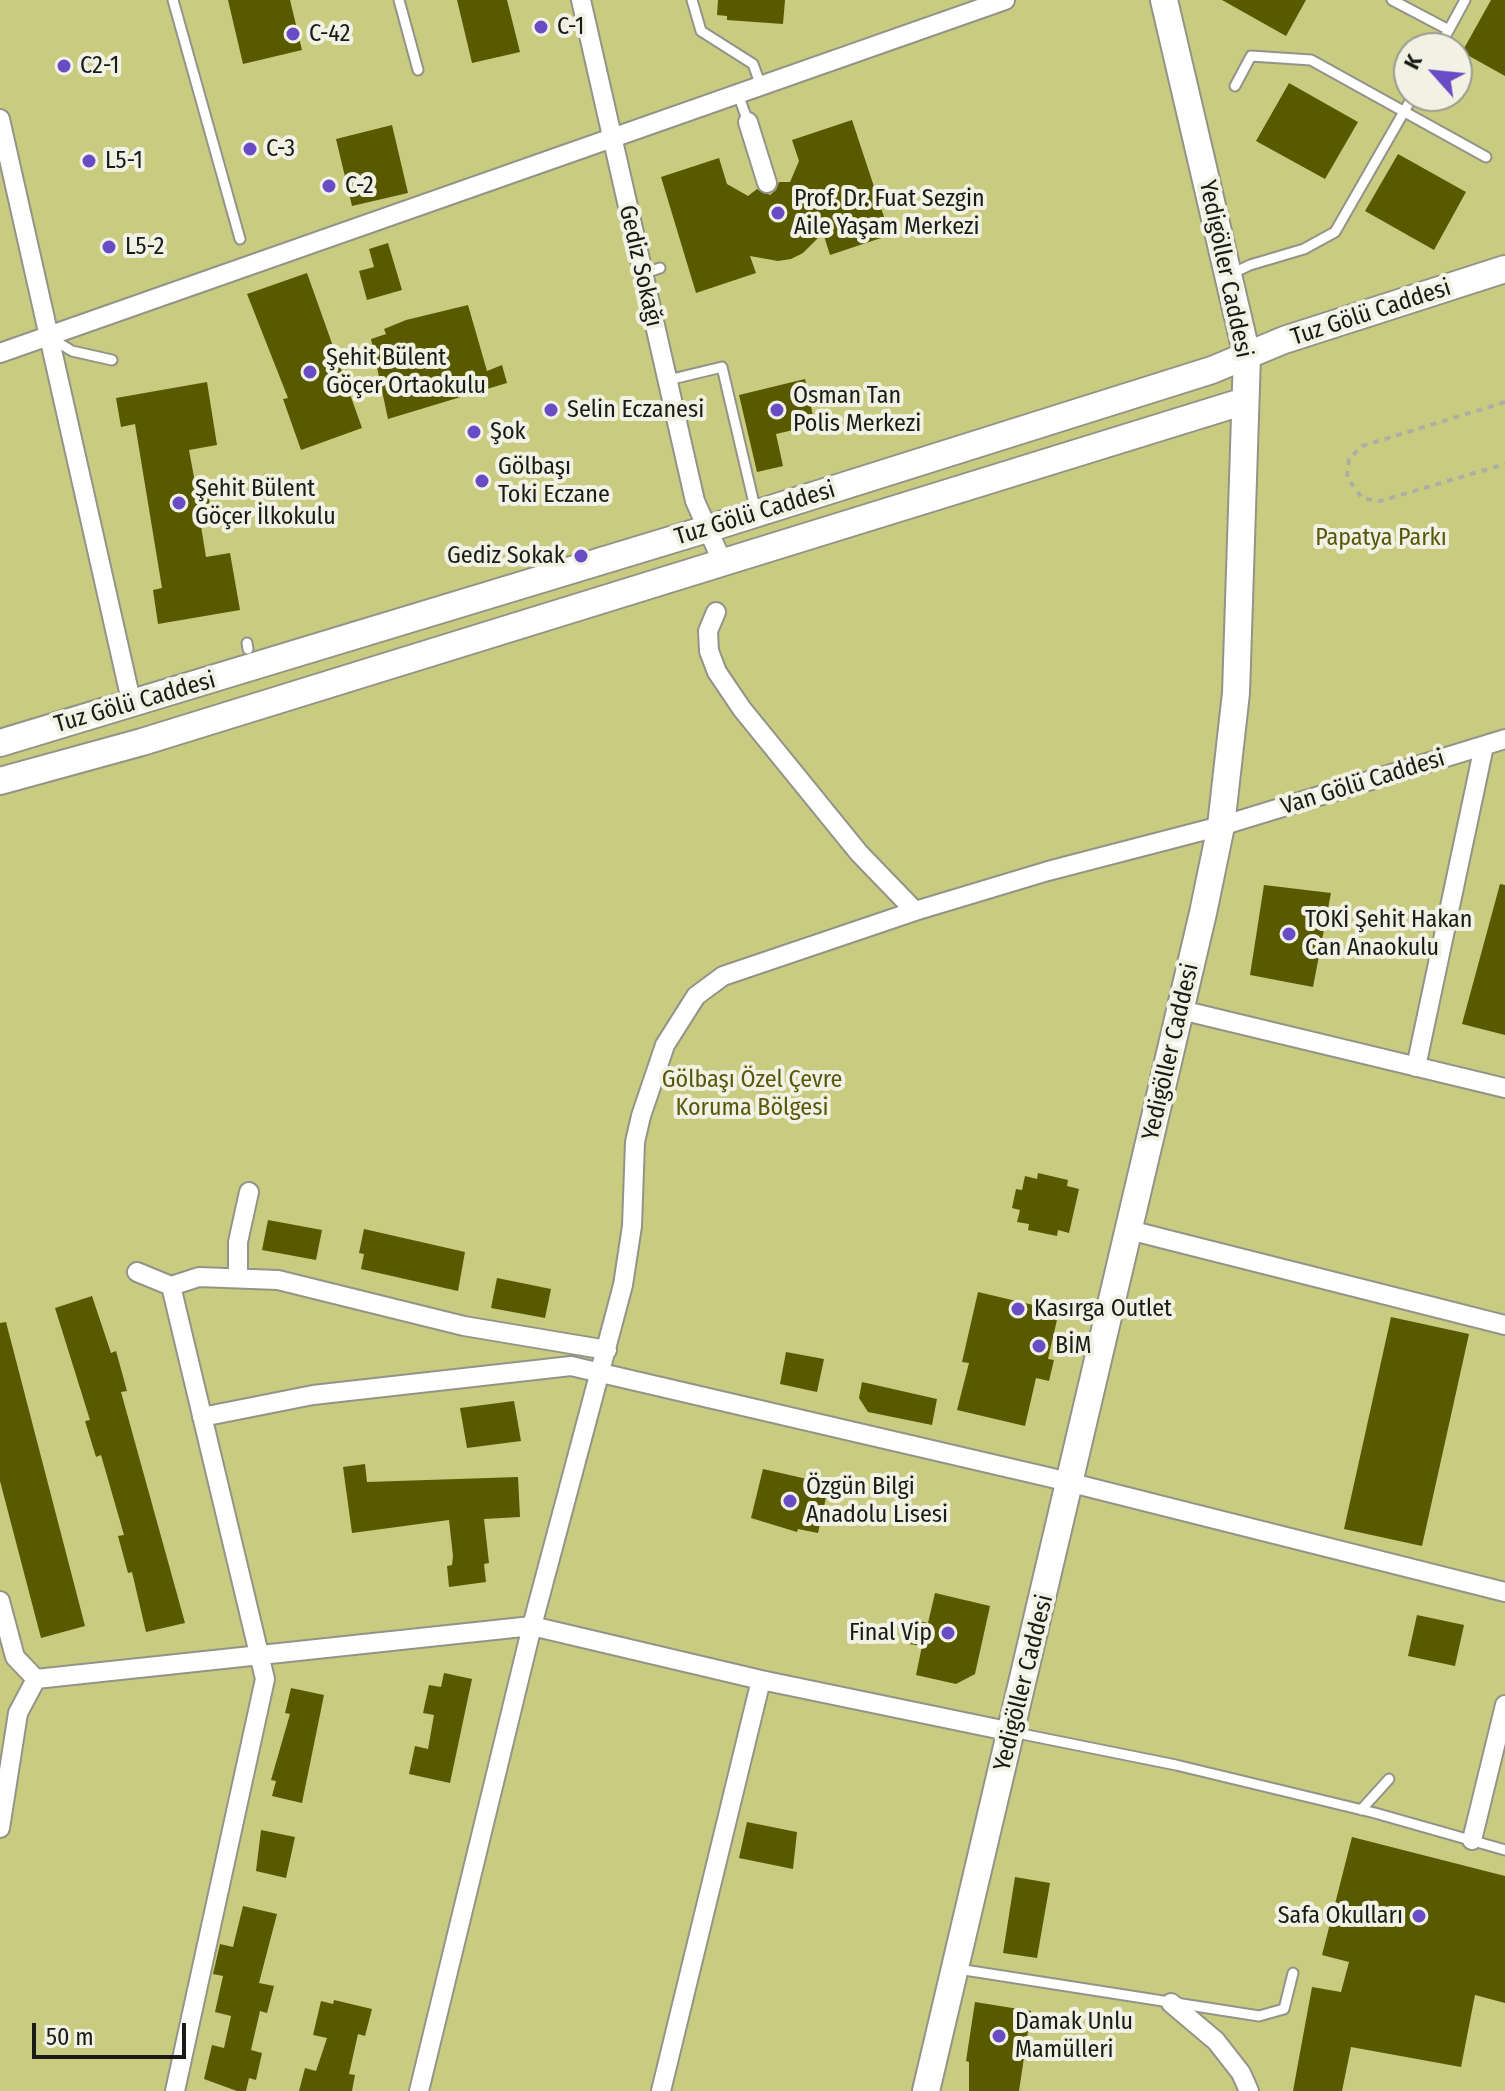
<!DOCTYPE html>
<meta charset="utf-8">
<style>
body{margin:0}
#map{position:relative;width:1505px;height:2091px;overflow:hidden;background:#f1f2e4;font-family:"Fira Sans Condensed",sans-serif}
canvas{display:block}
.north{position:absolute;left:1393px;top:32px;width:80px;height:80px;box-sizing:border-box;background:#f1f2e4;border:2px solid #9b9c92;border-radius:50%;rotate:297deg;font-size:22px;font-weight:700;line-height:32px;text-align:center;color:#1a1b16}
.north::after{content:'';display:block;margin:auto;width:28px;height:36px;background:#694cc5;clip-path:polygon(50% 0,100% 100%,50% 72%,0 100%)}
.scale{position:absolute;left:32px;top:2023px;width:154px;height:36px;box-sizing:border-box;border:4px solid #1a1b16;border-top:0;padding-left:10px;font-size:24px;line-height:28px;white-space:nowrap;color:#1a1b16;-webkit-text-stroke:6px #f1f2e4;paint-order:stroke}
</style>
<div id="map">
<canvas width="1505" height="2091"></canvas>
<div class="north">K</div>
<div class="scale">50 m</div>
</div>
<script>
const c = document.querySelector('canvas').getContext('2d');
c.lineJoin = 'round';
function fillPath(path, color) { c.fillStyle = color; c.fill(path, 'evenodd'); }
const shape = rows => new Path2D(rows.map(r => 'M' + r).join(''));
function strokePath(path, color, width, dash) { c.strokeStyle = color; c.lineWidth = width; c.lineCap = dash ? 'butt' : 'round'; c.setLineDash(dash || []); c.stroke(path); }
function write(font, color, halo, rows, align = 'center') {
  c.font = font + ' "Fira Sans Condensed",sans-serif'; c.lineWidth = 8; c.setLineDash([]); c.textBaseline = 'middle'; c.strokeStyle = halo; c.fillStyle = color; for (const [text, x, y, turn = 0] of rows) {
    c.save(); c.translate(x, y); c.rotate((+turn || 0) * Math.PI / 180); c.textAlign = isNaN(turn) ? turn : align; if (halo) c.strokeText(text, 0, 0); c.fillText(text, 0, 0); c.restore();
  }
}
fillPath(shape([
 [0,0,1505,0,1505,2091,0,2091],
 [1409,48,1457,48,1457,96,1409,96]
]), '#c9cb80');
fillPath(shape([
 [228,0,290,0,302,50,243,64],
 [457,0,507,0,520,52,472,63],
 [718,0,785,0,783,24,727,20,727,16,717,15],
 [1222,0,1306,0,1286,36],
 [1491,0,1505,0,1505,76,1462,52],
 [1289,83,1358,122,1325,179,1256,141],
 [852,120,890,235,830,255,823,233,803,253,791,259,778,261,750,256,756,273,696,293,661,177,719,158,727,184,748,196,757,189,770,195,776,190,779,182,790,182,799,161,792,140],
 [392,125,408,193,352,206,336,139],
 [1398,154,1466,192,1434,250,1365,211],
 [388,243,402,290,367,300,359,271,374,267,369,249],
 [307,273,362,428,301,450,283,399,288,398,247,294],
 [468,305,487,371,502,365,507,383,388,419,371,339,386,334,384,329,406,320],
 [805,379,815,425,776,434,783,466,757,472,739,395],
 [207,382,217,445,189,450,196,488,207,486,212,518,200,520,206,557,230,553,240,610,158,624,153,590,162,588,135,424,121,427,116,398],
 [1500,884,1505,885,1505,1035,1462,1024],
 [1264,885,1331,893,1313,987,1250,975],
 [1038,1173,1068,1180,1067,1186,1079,1189,1069,1233,1058,1230,1057,1236,1028,1230,1029,1224,1017,1222,1020,1210,1012,1208,1016,1189,1022,1190,1025,1176,1037,1179],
 [268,1220,322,1230,316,1260,262,1250],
 [364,1229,465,1252,458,1291,361,1269,364,1254,359,1253],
 [497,1278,551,1289,545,1318,491,1308],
 [978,1292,1059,1311,1048,1359,1054,1360,1049,1381,1036,1378,1025,1426,957,1410,969,1363,962,1362],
 [92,1296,111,1353,116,1351,127,1391,121,1392,185,1623,146,1632,132,1572,128,1573,118,1536,124,1535,101,1455,96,1457,85,1421,90,1420,55,1308],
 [1391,1317,1469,1334,1422,1546,1344,1529],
 [6,1322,85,1626,41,1638,0,1481,0,1323],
 [786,1352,824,1359,817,1392,780,1384],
 [862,1382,937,1399,932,1425,868,1412,859,1398],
 [514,1401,521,1441,467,1448,460,1408],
 [365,1464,367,1482,518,1477,520,1517,484,1519,489,1563,484,1564,486,1582,449,1587,447,1566,452,1565,453,1556,449,1520,352,1533,343,1467],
 [763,1469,829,1484,818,1533,798,1529,797,1532,751,1518],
 [935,1593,990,1606,975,1674,956,1684,916,1675,922,1646,909,1644,914,1620,928,1623],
 [1417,1615,1464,1625,1455,1666,1408,1656],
 [444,1673,472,1679,450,1783,409,1774,415,1746,428,1749,434,1715,423,1713,429,1685,441,1687],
 [291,1688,324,1695,302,1803,272,1796,276,1781,271,1780,290,1714,285,1713],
 [747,1822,797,1832,793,1869,739,1858],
 [261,1830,295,1837,286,1878,256,1871],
 [1352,1837,1505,1876,1505,2003,1475,1995,1461,2067,1351,2047,1342,2091,1293,2091,1312,1987,1341,1992,1349,1962,1322,1955],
 [1015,1877,1050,1883,1037,1958,1003,1953],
 [243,1906,277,1914,259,1983,274,1986,267,2013,260,2011,251,2050,262,2053,256,2080,249,2078,246,2091,237,2091,204,2079,212,2045,224,2048,231,2016,215,2012,223,1976,213,1974,220,1944,233,1947],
 [334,2000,372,2009,365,2036,358,2034,349,2074,355,2075,352,2091,299,2091,305,2068,316,2071,327,2038,313,2035,321,2001,333,2004],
 [975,2002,1031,2011,1019,2091,969,2091,969,2062,966,2061]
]), '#595900');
const lane = shape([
 [173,0,240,239],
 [399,0,418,70],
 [692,0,701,31,753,64,761,86],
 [1392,0,1449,30],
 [1439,48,1465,0],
 [1235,86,1251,56,1311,60,1486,157],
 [738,94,748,122],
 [642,274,660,268],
 [1231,274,1250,265,1304,249,1335,232,1413,96],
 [51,338,72,351,112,360],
 [668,380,722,367,756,512],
 [247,643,248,649],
 [1012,1732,1176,1765,1375,1813,1505,1850],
 [1361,1810,1389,1779],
 [958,1969,1259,2016,1284,2009,1293,1973]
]);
const street = shape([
 [581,0,695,501,722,561],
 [0,119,132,705],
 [748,122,767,183],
 [0,353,1005,0],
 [716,612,708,631,709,651,717,672,742,709,859,853,915,911],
 [1181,1010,1505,1088],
 [1416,1067,1484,746],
 [1129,1230,1505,1325],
 [137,1272,171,1286,265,1679,175,2091],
 [238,1278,238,1242,249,1192],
 [171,1286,199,1277,278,1280,464,1326,607,1350],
 [202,1417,313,1395,571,1366,1048,1477,1505,1592],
 [0,1601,15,1657,36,1679,532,1626,761,1680,1012,1732],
 [0,1828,18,1713,36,1679],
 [1472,1840,1505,1705],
 [1171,2003,1216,2041,1241,2073,1249,2091],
 [419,2091,532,1626,623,1285,632,1226,635,1142,641,1116,665,1045,696,996,723,976,915,911,1048,871,1221,826,1505,739],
 [661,2091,761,1680]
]);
const secondary = shape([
 [0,743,707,529,1212,370,1284,340,1505,269],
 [0,781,142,742,1245,401],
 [926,2091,1203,913,1221,826,1236,693,1247,356,1164,0]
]);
strokePath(lane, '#939487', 13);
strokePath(street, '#939487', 22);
strokePath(secondary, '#939487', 30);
strokePath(shape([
 [1505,402,1362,446,1349,459,1347,477,1362,498,1380,501,1505,464]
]), '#aeafa3', 4, [6, 6]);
strokePath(lane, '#fff', 9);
strokePath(street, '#fff', 18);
strokePath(secondary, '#fff', 26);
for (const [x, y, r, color] of [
 [541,27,8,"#694cc5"],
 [293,34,8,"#694cc5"],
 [64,66,8,"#694cc5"],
 [250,149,8,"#694cc5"],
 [89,161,8,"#694cc5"],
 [329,186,8,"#694cc5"],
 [778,213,8,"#694cc5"],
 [109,247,8,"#694cc5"],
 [310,372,8,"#694cc5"],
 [551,410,8,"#694cc5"],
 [777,410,8,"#694cc5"],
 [474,432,8,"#694cc5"],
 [482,481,8,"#694cc5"],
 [179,503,8,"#694cc5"],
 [581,556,8,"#694cc5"],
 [1289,934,8,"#694cc5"],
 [1018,1309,8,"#694cc5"],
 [1039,1346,8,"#694cc5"],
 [790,1501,8,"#694cc5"],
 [948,1633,8,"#694cc5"],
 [1419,1916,8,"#694cc5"],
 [999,2036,8,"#694cc5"]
]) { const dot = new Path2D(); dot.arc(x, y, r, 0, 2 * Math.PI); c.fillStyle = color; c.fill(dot); strokePath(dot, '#f1f2e4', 3); }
write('24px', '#1a1b16', '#f1f2e4', [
 ["C-1",557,27],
 ["C-42",309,34],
 ["C2-1",80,66],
 ["C-3",266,149],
 ["L5-1",105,161],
 ["C-2",345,186],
 ["Prof. Dr. Fuat Sezgin",794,199],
 ["Aile Yaşam Merkezi",794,227],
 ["L5-2",125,247],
 ["Şehit Bülent",326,358],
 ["Göçer Ortaokulu",326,386],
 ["Osman Tan",793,396],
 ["Polis Merkezi",793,424],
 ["Selin Eczanesi",567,410],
 ["Şok",490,432],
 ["Gölbaşı",498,467],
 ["Toki Eczane",498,495],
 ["Şehit Bülent",195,489],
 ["Göçer İlkokulu",195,517],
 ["Gediz Sokak",565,556,"right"],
 ["TOKİ Şehit Hakan",1305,920],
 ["Can Anaokulu",1305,948],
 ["Kasırga Outlet",1034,1309],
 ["BİM",1055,1346],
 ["Özgün Bilgi",806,1487],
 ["Anadolu Lisesi",806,1515],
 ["Final Vip",932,1633,"right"],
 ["Safa Okulları",1403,1916,"right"],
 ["Damak Unlu",1015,2022],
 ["Mamülleri",1015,2050]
], 'left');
write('24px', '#1a1b16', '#f1f2e4', [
 ["Gediz Sokağı",640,266,77],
 ["Yedigöller Caddesi",1225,269,78],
 ["Tuz Gölü Caddesi",1371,313,-18],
 ["Tuz Gölü Caddesi",755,514,-17],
 ["Tuz Gölü Caddesi",135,703,-16],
 ["Van Gölü Caddesi",1363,783,-17],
 ["Yedigöller Caddesi",1171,1052,-77],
 ["Yedigöller Caddesi",1024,1683,-76]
]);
write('24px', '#58580d', '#f1f2e4', [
 ["Papatya Parkı",1381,538],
 ["Gölbaşı Özel Çevre",752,1080],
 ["Koruma Bölgesi",752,1108]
]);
</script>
